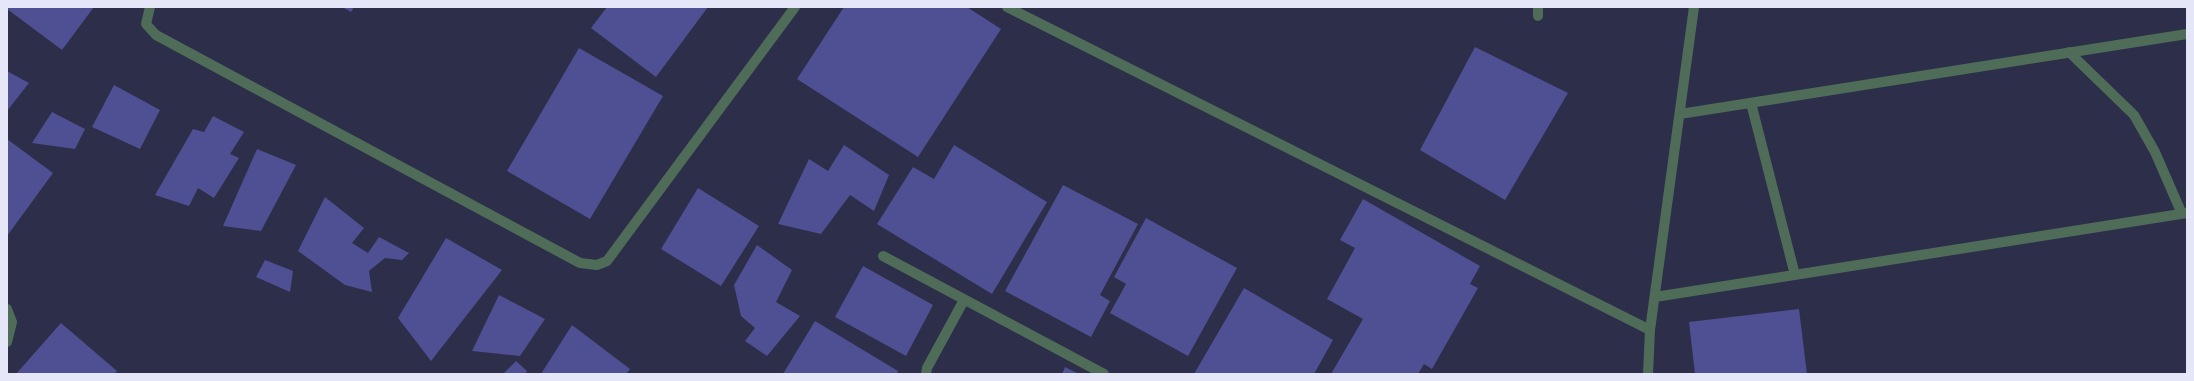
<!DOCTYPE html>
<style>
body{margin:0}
#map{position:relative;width:2194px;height:381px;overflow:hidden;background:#2d2e4a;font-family:Cabin,sans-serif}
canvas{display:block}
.frame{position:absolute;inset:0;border:8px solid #e5e7f9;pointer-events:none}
</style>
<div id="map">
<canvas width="2194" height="381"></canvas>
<div class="frame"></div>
</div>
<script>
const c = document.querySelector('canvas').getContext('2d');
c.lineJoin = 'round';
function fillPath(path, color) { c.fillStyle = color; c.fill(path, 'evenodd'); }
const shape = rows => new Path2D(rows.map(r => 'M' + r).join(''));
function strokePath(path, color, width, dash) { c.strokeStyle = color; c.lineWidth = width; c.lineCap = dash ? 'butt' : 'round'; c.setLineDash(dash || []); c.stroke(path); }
fillPath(shape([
 [7,7,94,7,62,50,7,9],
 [342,7,354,7,351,12],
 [607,7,708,7,656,77,591,28],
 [844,7,967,7,1001,29,918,157,797,79],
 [1475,47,1568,93,1505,200,1420,150],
 [579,48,663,96,590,219,507,171],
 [7,71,29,83,7,111],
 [114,85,160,110,140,149,92,127],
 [52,112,85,129,75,149,32,143],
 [213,116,244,132,230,154,239,158,214,198,198,188,189,206,155,195,193,129,204,132],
 [7,139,53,173,7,236],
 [844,145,889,175,874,211,850,195,821,234,778,224,809,159,828,171],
 [954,145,1047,202,992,294,877,224,913,167,934,179],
 [257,149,296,165,261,231,223,226],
 [1063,185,1138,224,1100,295,1110,301,1091,337,1005,291],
 [698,188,759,226,721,286,661,249],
 [325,197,364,228,352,243,368,253,379,237,409,253,402,260,385,258,369,271,372,292,345,285,298,251],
 [1363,199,1480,266,1470,284,1478,288,1432,369,1424,364,1418,374,1331,374,1363,319,1327,299,1355,248,1340,240],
 [1146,218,1237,268,1188,356,1110,313,1126,284,1114,277],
 [446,238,502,270,431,361,398,318],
 [757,245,792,270,776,302,800,316,767,356,745,341,755,328,741,316,734,285],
 [265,260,293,271,290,292,256,277],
 [863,266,933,305,906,356,835,317],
 [1244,288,1333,340,1314,374,1194,374],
 [499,295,545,319,520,356,472,351],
 [1799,309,1807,374,1695,374,1689,322],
 [815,321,898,371,897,374,783,374],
 [61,323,117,371,114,374,16,374],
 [572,325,630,369,626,374,541,374],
 [516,361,527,371,525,374,503,374],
 [1065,367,1079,374,1062,374]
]), '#4f4f93');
strokePath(shape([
 [150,7,146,24,156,35,580,263,597,265,607,261,795,7],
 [1007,7,1650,330],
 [1538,16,1538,7],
 [2069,52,2134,115,2155,152,2182,214],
 [1751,103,1795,275],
 [1680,114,2187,34],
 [883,256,1104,374],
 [1655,297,2187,213],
 [7,309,12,322,7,342],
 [926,374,927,368,964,300],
 [1648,374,1650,330,1694,7]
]), '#4e6c57', 10);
</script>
